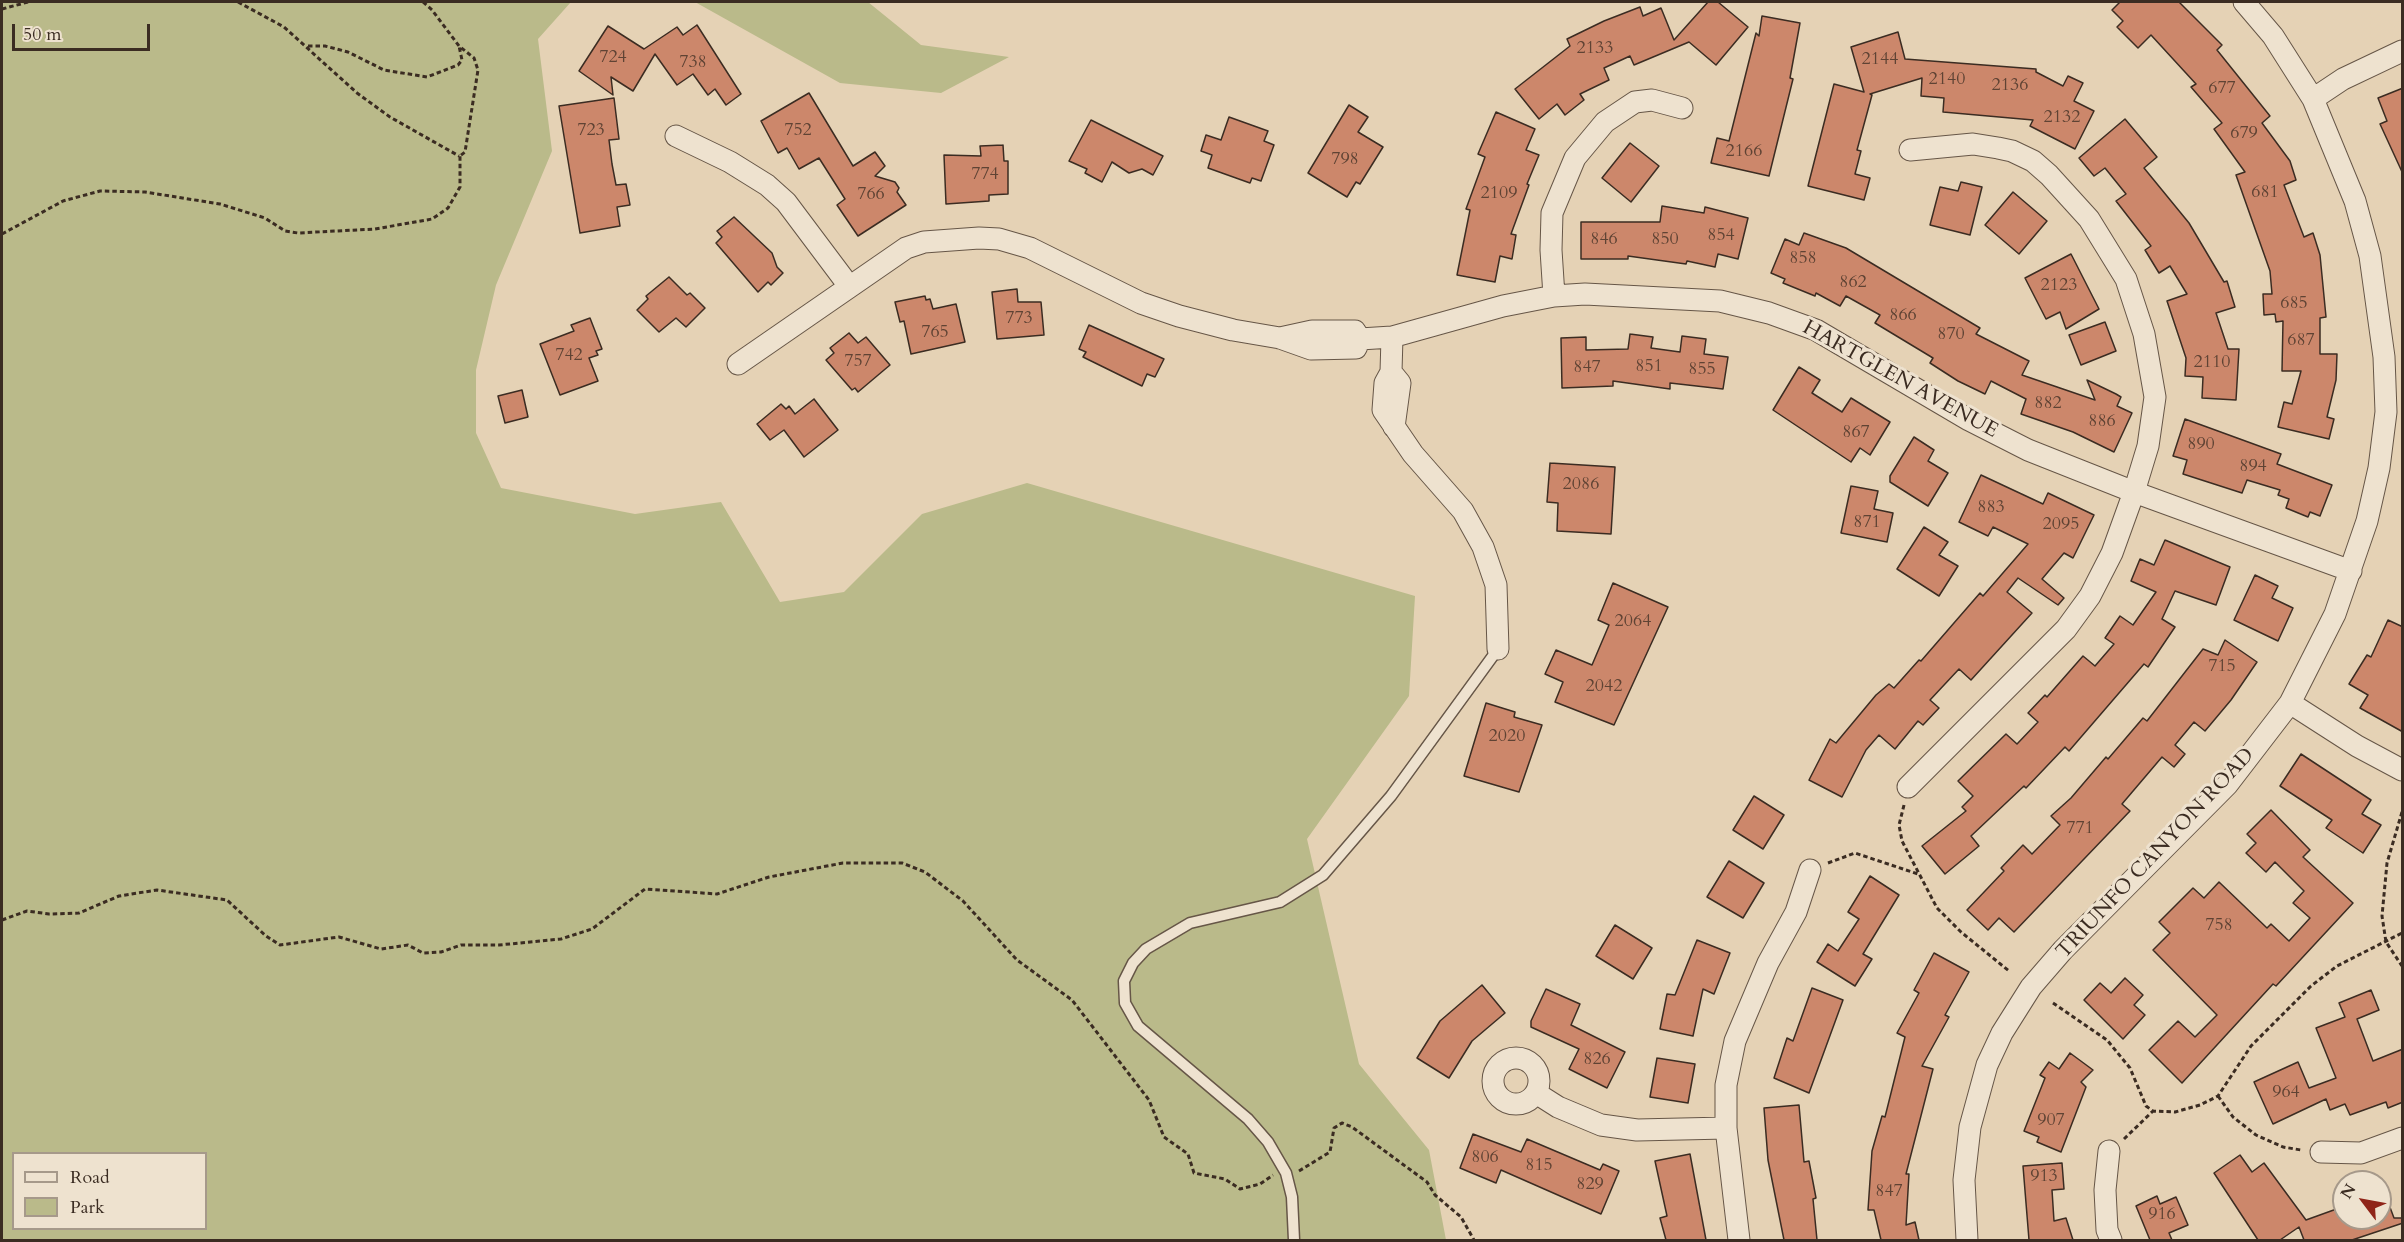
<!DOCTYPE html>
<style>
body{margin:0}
#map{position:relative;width:2404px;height:1242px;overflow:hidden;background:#e5d2b5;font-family:Cardo,serif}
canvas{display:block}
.frame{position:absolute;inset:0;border:3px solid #3b2c22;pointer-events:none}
.legend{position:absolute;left:12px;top:1152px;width:195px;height:78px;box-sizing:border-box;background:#eee2cf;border:2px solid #a6998a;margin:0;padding:8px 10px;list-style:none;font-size:18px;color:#3b2c22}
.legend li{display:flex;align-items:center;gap:12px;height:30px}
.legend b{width:30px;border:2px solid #a6998a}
.north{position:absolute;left:2332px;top:1170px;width:60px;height:60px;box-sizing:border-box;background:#eee2cf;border:2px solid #a6998a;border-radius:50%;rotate:302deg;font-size:16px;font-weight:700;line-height:24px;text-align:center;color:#3b2c22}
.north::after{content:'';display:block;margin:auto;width:21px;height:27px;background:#8f2418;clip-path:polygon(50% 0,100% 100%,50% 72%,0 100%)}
.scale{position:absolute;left:12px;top:24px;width:138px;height:27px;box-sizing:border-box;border:3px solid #3b2c22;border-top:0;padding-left:8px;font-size:18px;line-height:21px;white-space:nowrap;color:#3b2c22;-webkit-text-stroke:4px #eee2cf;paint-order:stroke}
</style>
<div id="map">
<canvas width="2404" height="1242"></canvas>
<div class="frame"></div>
<ul class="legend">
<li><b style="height:8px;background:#eee2cf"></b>Road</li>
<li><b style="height:16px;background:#baba8a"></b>Park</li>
</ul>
<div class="north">N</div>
<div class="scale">50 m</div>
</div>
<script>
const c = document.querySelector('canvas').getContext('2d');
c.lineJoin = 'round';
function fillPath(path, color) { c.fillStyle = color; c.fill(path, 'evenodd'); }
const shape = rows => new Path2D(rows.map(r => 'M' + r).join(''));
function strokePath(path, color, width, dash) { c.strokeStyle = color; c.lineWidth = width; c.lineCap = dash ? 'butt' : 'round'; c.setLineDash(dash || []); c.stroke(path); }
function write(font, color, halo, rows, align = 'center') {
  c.font = font + ' Cardo,serif'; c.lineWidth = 6; c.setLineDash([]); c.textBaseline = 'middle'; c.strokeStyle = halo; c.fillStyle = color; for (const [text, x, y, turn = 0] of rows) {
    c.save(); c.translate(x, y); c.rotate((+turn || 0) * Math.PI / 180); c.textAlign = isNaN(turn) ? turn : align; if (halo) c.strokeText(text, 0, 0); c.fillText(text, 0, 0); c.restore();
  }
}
fillPath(shape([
 [2,2,571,2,538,39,552,151,496,285,476,370,476,433,501,488,635,514,721,502,780,602,844,592,922,514,1027,483,1415,596,1409,696,1307,839,1359,1064,1429,1150,1446,1240,2,1240],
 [14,1154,206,1154,206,1228,14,1228],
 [695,2,868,2,921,45,1009,57,941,93,840,83]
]), '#baba8a');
const building = shape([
 [1708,2,1718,2,1748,27,1716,65,1689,42,1634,65,1630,56,1604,68,1609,80,1580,94,1584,100,1565,115,1557,104,1539,119,1515,89,1570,46,1567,39,1604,21,1640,7,1643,16,1661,8,1674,40,1708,2],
 [2120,2,2179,2,2222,45,2217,50,2270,116,2262,123,2290,161,2296,180,2284,185,2304,237,2313,233,2320,255,2326,317,2320,318,2320,354,2337,354,2336,380,2327,417,2334,419,2329,439,2278,427,2284,402,2292,404,2301,371,2282,371,2283,321,2276,322,2275,314,2264,315,2263,294,2272,294,2270,271,2236,175,2245,172,2214,129,2222,123,2191,87,2196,84,2151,35,2138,48,2117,27,2123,21,2112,10,2120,2],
 [1762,16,1800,23,1790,78,1793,79,1769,176,1711,163,1717,138,1729,141,1756,33,1759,36,1762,16],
 [697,25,741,94,726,105,715,89,708,95,693,74,677,85,655,54,633,91,611,77,613,95,579,71,608,26,644,49,677,27,683,35,697,25],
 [1898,32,1905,59,2036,69,2036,72,2063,86,2068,76,2083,83,2074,101,2094,111,2075,149,2030,126,2033,120,1943,112,1944,98,1921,96,1922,78,1870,94,1872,95,1857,150,1861,151,1855,174,1870,178,1864,200,1808,186,1834,84,1864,92,1851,47,1898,32],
 [2403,88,2403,174,2380,124,2387,121,2378,98,2403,88],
 [809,93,853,166,875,152,885,166,875,176,895,182,899,188,897,192,906,205,858,236,837,205,845,199,819,158,799,169,787,148,778,153,761,121,809,93],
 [614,98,619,139,609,140,612,164,616,185,626,184,630,205,617,207,620,226,580,233,559,106,614,98],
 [1349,105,1368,117,1358,132,1383,147,1360,184,1356,182,1347,197,1308,173,1349,105],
 [1496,112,1535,129,1526,150,1539,155,1527,184,1529,185,1511,234,1516,235,1512,259,1500,256,1495,282,1457,275,1470,210,1466,209,1485,157,1478,154,1496,112],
 [1229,117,1268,131,1264,141,1274,145,1261,181,1252,178,1250,183,1208,168,1212,155,1201,151,1206,135,1221,140,1229,117],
 [2125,119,2157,157,2144,168,2189,223,2224,282,2227,281,2235,307,2216,313,2228,349,2239,349,2236,400,2202,398,2203,377,2185,376,2186,358,2167,301,2187,294,2170,266,2159,273,2145,250,2151,246,2116,201,2126,194,2105,168,2094,176,2079,158,2125,119],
 [1091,120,1163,156,1153,175,1142,169,1129,173,1112,162,1102,182,1085,173,1087,169,1069,161,1091,120],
 [1630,143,1659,166,1631,202,1602,178,1630,143],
 [1003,145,1004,161,1008,161,1008,194,989,195,989,201,946,204,944,155,981,156,980,146,1003,145],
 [1961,182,1982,187,1970,235,1930,225,1940,187,1958,191,1961,182],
 [2013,192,2047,221,2019,254,1985,225,2013,192],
 [1662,206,1704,213,1705,207,1748,218,1738,259,1718,254,1715,267,1687,261,1686,264,1628,256,1628,259,1581,259,1581,222,1660,222,1662,206],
 [734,217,772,253,777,267,783,273,771,285,768,282,758,292,716,243,722,237,717,231,734,217],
 [1804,233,1846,248,1980,328,1976,334,2029,361,2022,375,2095,400,2087,380,2116,394,2121,397,2117,406,2132,413,2114,452,2073,432,2021,414,2026,399,1991,381,1985,394,1958,381,1930,363,1933,358,1875,323,1880,315,1846,296,1840,306,1816,293,1815,296,1783,283,1785,279,1771,273,1785,239,1799,245,1804,233],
 [2071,254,2099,309,2066,329,2060,312,2046,319,2025,278,2071,254],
 [669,277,687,295,690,293,705,308,686,327,676,318,659,332,637,310,648,299,646,296,669,277],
 [1017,289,1018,302,1041,302,1044,335,997,339,992,292,1017,289],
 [925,296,926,300,930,299,933,309,956,304,965,342,911,354,904,321,900,322,895,302,925,296],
 [590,318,602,349,596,351,598,355,589,358,598,381,560,395,540,344,574,331,571,325,590,318],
 [2105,322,2116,351,2081,365,2069,335,2105,322],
 [1089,325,1164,359,1155,377,1147,374,1142,386,1083,357,1086,352,1079,349,1089,325],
 [849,333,858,343,866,337,890,365,858,392,855,388,852,390,826,360,834,353,830,348,849,333],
 [1630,334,1653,337,1651,348,1680,352,1682,336,1706,339,1704,354,1728,357,1723,389,1670,383,1670,389,1613,381,1613,386,1562,388,1561,338,1586,337,1586,350,1628,349,1630,334],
 [1799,367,1820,380,1812,393,1842,412,1851,398,1890,422,1870,455,1860,448,1851,462,1773,410,1799,367],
 [522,390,528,417,505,423,498,396,522,390],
 [814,399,838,430,804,457,784,430,770,440,757,424,781,404,786,409,789,406,795,414,814,399],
 [2185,419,2281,454,2277,464,2332,485,2320,516,2310,512,2308,517,2286,508,2289,499,2278,495,2280,490,2247,480,2242,493,2183,474,2187,460,2173,456,2185,419],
 [1914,437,1934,450,1928,461,1948,473,1928,506,1890,482,1890,476,1914,437],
 [1550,463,1615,467,1611,534,1557,531,1558,503,1547,502,1550,463],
 [1981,475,2043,504,2048,493,2094,515,2073,558,2064,553,2042,579,2064,598,2058,605,2018,578,2007,592,2032,613,1971,680,1959,669,1930,700,1939,708,1923,725,1918,721,1895,749,1879,735,1866,750,1842,797,1809,780,1830,739,1836,743,1876,695,1889,684,1894,688,1919,660,1921,661,1980,593,1983,596,2028,544,1993,527,1988,536,1959,522,1981,475],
 [1851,486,1878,491,1874,509,1893,513,1887,542,1841,533,1851,486],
 [1924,527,1948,542,1939,555,1958,566,1939,596,1897,569,1924,527],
 [2165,540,2230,567,2216,605,2175,591,2162,619,2175,627,2148,667,2144,664,2069,751,2065,747,2026,788,2024,786,1971,836,1979,846,1945,874,1922,846,1966,811,1962,807,1973,796,1958,781,2006,734,2017,744,2038,722,2028,713,2045,695,2047,697,2083,656,2095,666,2114,644,2105,638,2120,616,2133,625,2156,592,2131,581,2140,559,2154,565,2165,540],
 [2255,575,2278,586,2272,598,2293,608,2278,641,2234,620,2255,575],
 [1613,583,1668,607,1614,725,1555,702,1563,682,1545,674,1556,650,1592,665,1609,625,1598,620,1613,583],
 [2388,620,2403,627,2403,732,2360,708,2368,695,2349,684,2367,655,2371,657,2388,620],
 [2225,640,2257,662,2231,700,2205,731,2194,722,2175,745,2185,754,2174,767,2162,757,2122,804,2130,811,2014,932,1999,918,1988,930,1967,910,2004,871,2001,868,2023,845,2032,854,2060,825,2051,816,2071,798,2106,757,2108,759,2143,718,2147,721,2203,649,2218,655,2225,640],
 [1486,703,1515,712,1514,717,1542,725,1519,792,1464,776,1486,703],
 [2301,754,2371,800,2362,814,2381,825,2363,853,2326,828,2332,820,2280,786,2301,754],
 [1754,796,1784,815,1763,849,1733,830,1754,796],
 [2271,810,2310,850,2303,857,2353,903,2276,986,2273,984,2182,1083,2149,1050,2178,1021,2195,1037,2217,1015,2153,950,2170,933,2159,922,2193,888,2204,898,2219,882,2267,928,2271,924,2289,941,2310,918,2293,903,2304,891,2275,862,2266,872,2246,853,2256,843,2247,834,2271,810],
 [1729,861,1764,883,1743,918,1707,897,1729,861],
 [1870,876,1899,895,1863,954,1872,959,1855,986,1817,962,1828,944,1838,951,1859,919,1848,912,1870,876],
 [1615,925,1652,948,1633,979,1596,956,1615,925],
 [1697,940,1730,953,1714,994,1703,989,1693,1036,1660,1029,1667,994,1675,995,1697,940],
 [1934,953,1969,972,1945,1015,1949,1017,1922,1066,1933,1069,1906,1174,1909,1174,1906,1225,1915,1222,1919,1240,1881,1240,1874,1210,1868,1210,1872,1151,1882,1116,1885,1117,1905,1037,1897,1033,1919,993,1914,990,1934,953],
 [2125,978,2143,995,2134,1005,2145,1015,2123,1039,2084,1000,2100,983,2111,993,2125,978],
 [1482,985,1505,1013,1472,1041,1449,1078,1417,1058,1440,1021,1482,985],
 [1812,988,1843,1000,1809,1093,1774,1078,1787,1038,1793,1041,1812,988],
 [1546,989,1580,1004,1571,1025,1625,1052,1607,1088,1569,1069,1579,1049,1531,1027,1531,1021,1546,989],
 [2371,990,2379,1010,2357,1019,2373,1061,2403,1049,2403,1102,2388,1108,2386,1102,2350,1115,2345,1104,2330,1110,2326,1099,2273,1124,2254,1082,2298,1062,2309,1088,2336,1078,2316,1028,2345,1017,2339,1003,2371,990],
 [2070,1053,2093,1070,2081,1082,2086,1087,2061,1152,2037,1142,2039,1137,2024,1131,2045,1078,2040,1075,2049,1062,2059,1069,2070,1053],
 [1657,1058,1695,1064,1688,1103,1650,1097,1657,1058],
 [1799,1105,1804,1162,1809,1161,1816,1198,1813,1199,1817,1240,1784,1240,1768,1160,1764,1108,1799,1105],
 [1473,1134,1521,1152,1527,1139,1600,1170,1603,1164,1619,1171,1601,1214,1501,1170,1496,1183,1460,1168,1473,1134],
 [1690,1154,1706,1240,1666,1240,1660,1218,1667,1216,1655,1161,1690,1154],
 [2240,1155,2252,1172,2264,1163,2306,1220,2342,1207,2344,1218,2380,1218,2380,1186,2382,1186,2394,1218,2403,1218,2403,1223,2352,1240,2304,1240,2299,1227,2280,1240,2258,1240,2214,1173,2240,1155],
 [2062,1163,2064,1189,2052,1190,2054,1221,2066,1218,2073,1240,2029,1240,2023,1166,2062,1163],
 [2157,1196,2160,1204,2176,1197,2188,1225,2169,1233,2172,1240,2150,1240,2136,1206,2157,1196]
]);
fillPath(building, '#cc876b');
strokePath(building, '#3b2c22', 1.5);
const service = shape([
 [1294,1240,1292,1197,1286,1173,1268,1142,1248,1119,1138,1026,1125,1003,1124,981,1133,963,1146,949,1190,923,1280,902,1323,875,1391,796,1498,649]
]);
const minor = shape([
 [2313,99,2343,79,2402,51],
 [676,136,730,162,767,185,786,202,849,286],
 [1554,296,1551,250,1552,213,1575,158,1605,122,1635,102,1652,100,1682,108],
 [1392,337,1391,372,1385,383,1383,410,1413,454,1463,511,1483,547,1496,585,1498,649],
 [1280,338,1312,331,1355,331,1360,339],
 [1360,339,1392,337,1503,306,1554,296,1585,294,1720,301,1769,313,1816,330,1969,420,2028,450,2134,492,2351,571],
 [738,364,906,248,924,242,979,238,999,239,1030,248,1141,303,1179,316,1233,330,1280,338,1311,349,1356,348,1360,339],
 [1391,372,1400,383,1394,427],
 [2290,703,2357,746,2402,770],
 [1908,787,2066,629,2090,596,2112,553,2134,492,2148,446,2155,397,2144,334,2126,279,2089,219,2049,175,2033,161,2012,151,1998,148,1973,144,1910,150],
 '1493 1081a23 23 0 1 1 46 0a23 23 0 1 1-46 0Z',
 [1536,1093,1558,1107,1601,1125,1637,1130,1726,1128],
 [2109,1151,2105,1190,2107,1230,2111,1240],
 [2321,1152,2361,1153,2402,1138],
 [1739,1240,1726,1128,1726,1085,1735,1041,1768,963,1796,912,1810,870],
 [1967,1240,1964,1180,1970,1127,1987,1065,2002,1033,2031,987,2063,950,2227,785,2290,703,2335,614,2367,521,2379,468,2386,412,2384,357,2370,256,2355,201,2313,99,2273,36,2244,2]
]);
strokePath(service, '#665647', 13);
strokePath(minor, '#665647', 23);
strokePath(shape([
 [238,2,284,27,357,93,390,117,459,156],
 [423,2,432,10,459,46,474,58,478,70,465,152,460,156],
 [2,9,28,2],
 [308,46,325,46,348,52,384,70,427,77,458,65,462,60,459,46],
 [2,234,63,201,100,191,145,192,220,204,265,218,285,231,298,233,375,229,432,219,448,208,460,187,460,156],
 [1904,805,1899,825,1902,841,1937,908,1961,932,2009,971],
 [2402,812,2387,863,2382,916,2386,942,2402,966],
 [1828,863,1855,853,1918,874],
 [2,920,27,911,49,914,79,913,119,896,157,890,227,900,266,936,280,945,339,937,381,949,408,945,423,953,441,952,461,945,499,945,561,939,592,929,645,889,717,894,769,877,843,863,902,863,925,872,963,901,1017,960,1072,1000,1149,1100,1164,1137,1188,1154,1194,1173,1225,1179,1240,1189,1260,1184,1273,1175],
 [2053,1003,2107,1040,2130,1068,2146,1106,2153,1111,2175,1112,2200,1105,2218,1096,2251,1046,2311,986,2337,966,2402,933],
 [2218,1096,2233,1117,2256,1135,2283,1147,2301,1150],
 [2124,1139,2153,1111],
 [1299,1171,1330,1152,1334,1128,1342,1123,1352,1127,1427,1182,1435,1195,1461,1217,1474,1240]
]), '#3b2c22', 3, [4.5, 3]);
strokePath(service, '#eee2cf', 10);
strokePath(minor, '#eee2cf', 21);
write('18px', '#5f4334', null, [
 ["2133",1595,49],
 ["724",613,58],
 ["2144",1880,60],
 ["738",693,63],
 ["2140",1947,80],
 ["2136",2010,86],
 ["677",2222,89],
 ["2132",2062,118],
 ["723",591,131],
 ["752",798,131],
 ["679",2244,134],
 ["2166",1744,152],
 ["798",1345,160],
 ["774",985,175],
 ["681",2265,193],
 ["2109",1499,194],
 ["766",871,195],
 ["854",1721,236],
 ["846",1604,240],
 ["850",1665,240],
 ["858",1803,259],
 ["862",1853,283],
 ["2123",2059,286],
 ["685",2294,304],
 ["866",1903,316],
 ["773",1019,319],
 ["765",935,333],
 ["870",1951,335],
 ["687",2301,341],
 ["742",569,356],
 ["757",858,362],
 ["2110",2212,363],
 ["851",1649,367],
 ["847",1587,368],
 ["855",1702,370],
 ["882",2048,404],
 ["886",2102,422],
 ["867",1856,433],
 ["890",2201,445],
 ["894",2253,467],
 ["2086",1581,485],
 ["883",1991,508],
 ["871",1867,523],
 ["2095",2061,525],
 ["2064",1633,622],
 ["715",2222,667],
 ["2042",1604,687],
 ["2020",1507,737],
 ["771",2080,829],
 ["758",2219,926],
 ["826",1597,1060],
 ["964",2286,1093],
 ["907",2051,1121],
 ["806",1485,1158],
 ["815",1539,1166],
 ["913",2044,1177],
 ["829",1590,1185],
 ["847",1889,1192],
 ["916",2162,1215]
]);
write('21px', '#3b2c22', '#eee2cf', [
 ["HARTGLEN AVENUE",1900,380,29],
 ["TRIUNFO CANYON ROAD",2156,854,-47]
]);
</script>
